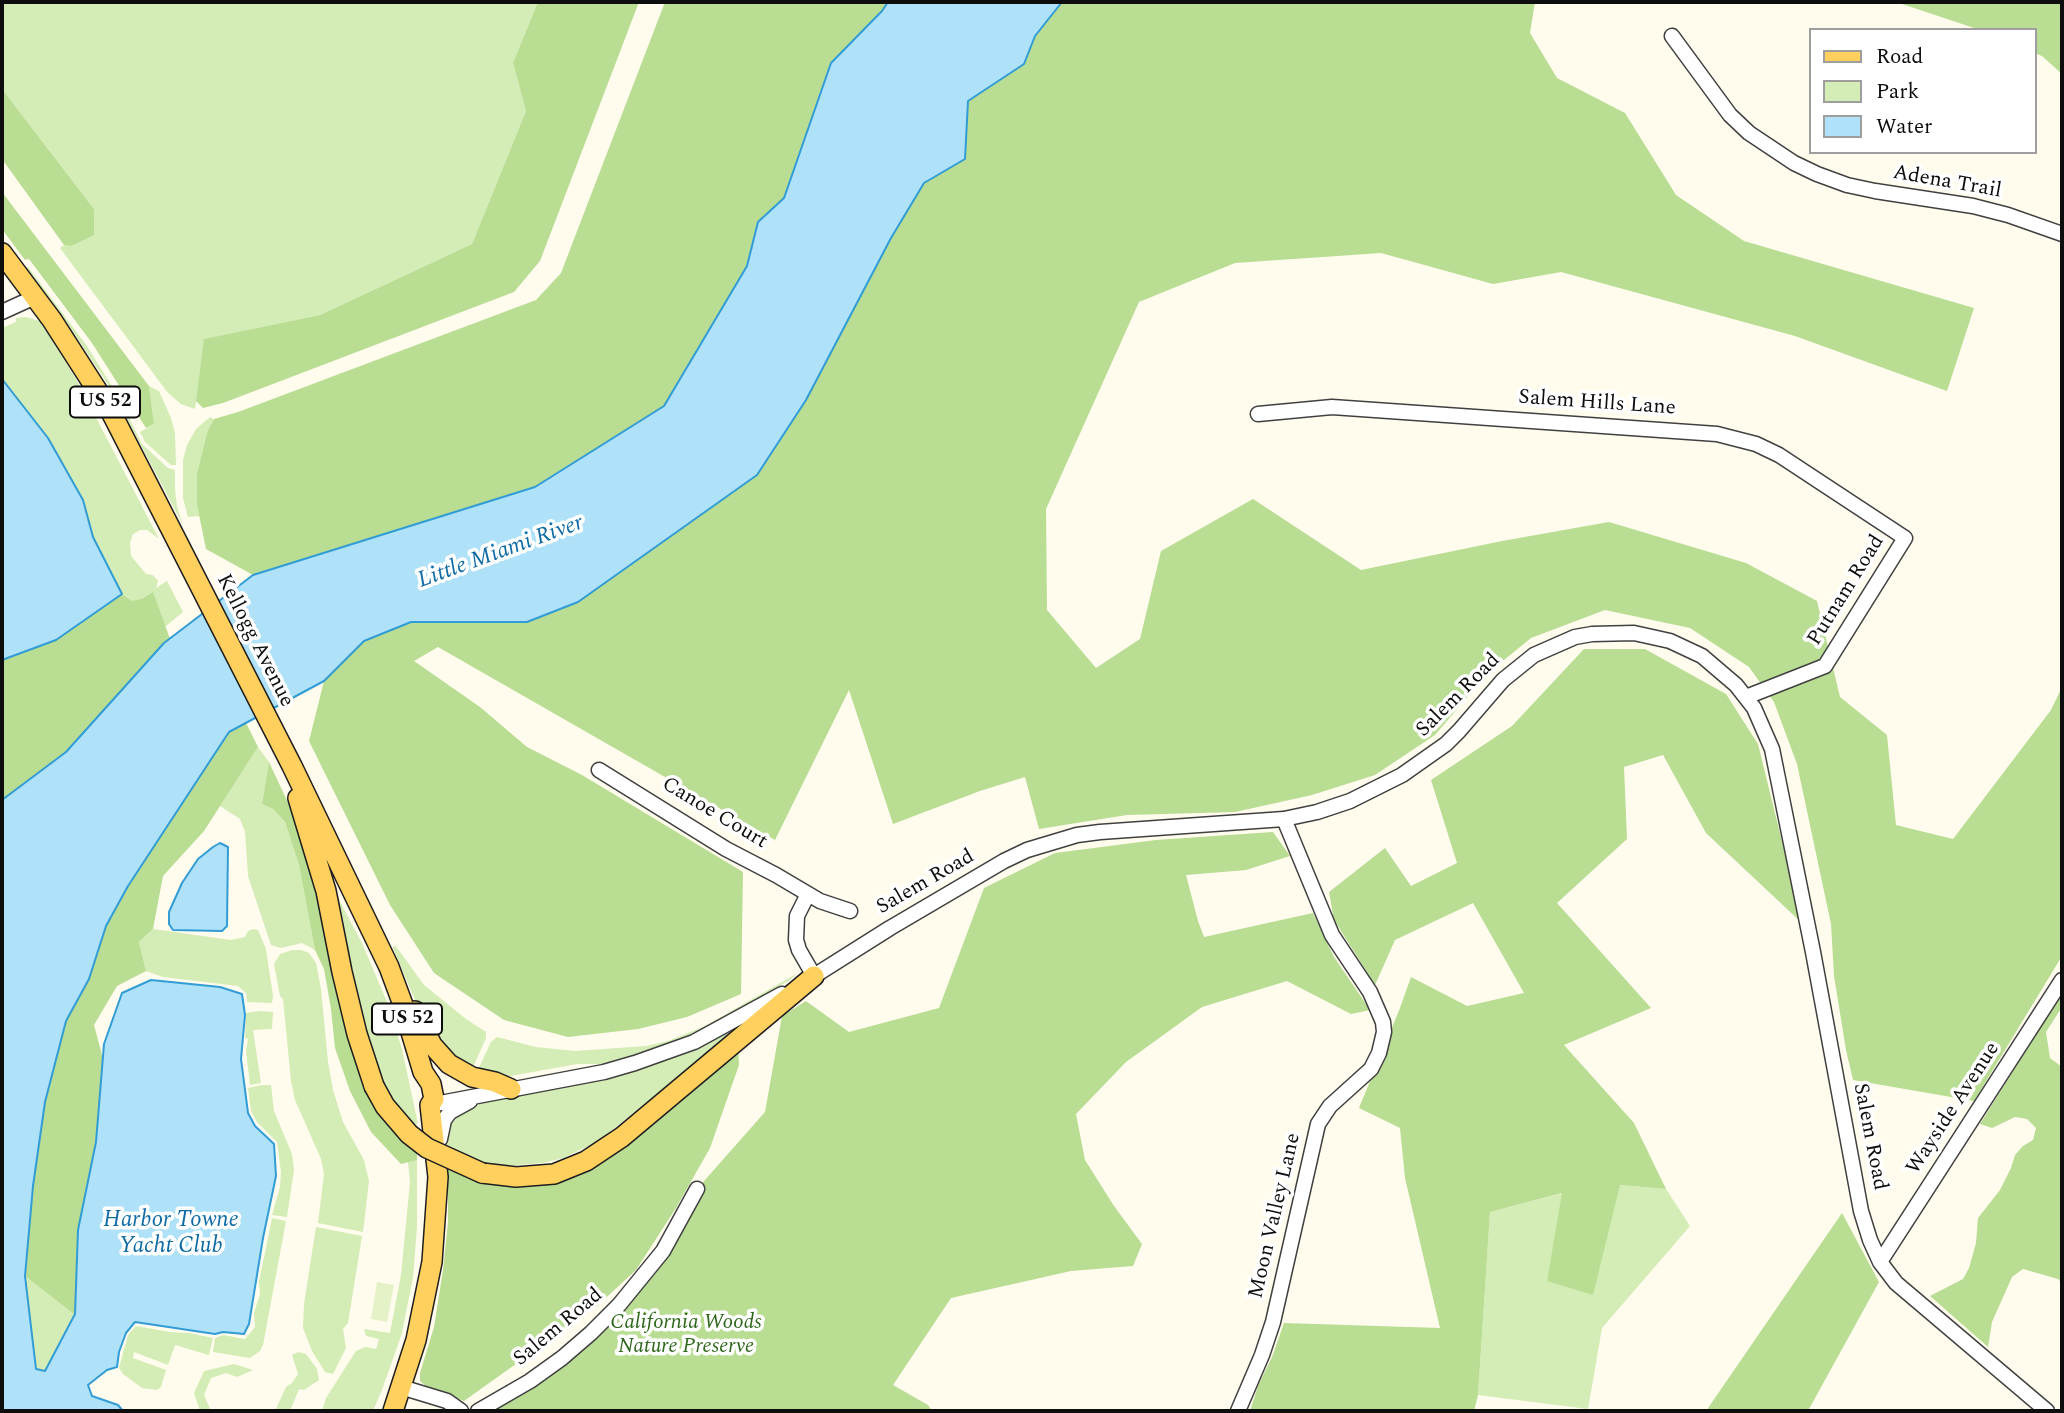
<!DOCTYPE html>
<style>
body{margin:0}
#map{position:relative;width:2064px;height:1413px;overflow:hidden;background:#fffbed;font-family:Spectral,serif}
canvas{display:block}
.frame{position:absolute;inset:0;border:4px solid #0d0d0d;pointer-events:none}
.legend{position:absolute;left:1809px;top:28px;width:228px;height:126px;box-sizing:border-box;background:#fff;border:2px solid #9e9e9e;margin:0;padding:9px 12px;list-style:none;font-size:21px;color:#0d0d0d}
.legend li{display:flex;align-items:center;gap:14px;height:35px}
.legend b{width:35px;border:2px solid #9e9e9e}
</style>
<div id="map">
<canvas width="2064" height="1413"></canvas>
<div class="frame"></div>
<ul class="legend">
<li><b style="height:9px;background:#ffd05d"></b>Road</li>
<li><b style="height:19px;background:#d4ecb5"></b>Park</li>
<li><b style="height:19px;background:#afe1f9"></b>Water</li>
</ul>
</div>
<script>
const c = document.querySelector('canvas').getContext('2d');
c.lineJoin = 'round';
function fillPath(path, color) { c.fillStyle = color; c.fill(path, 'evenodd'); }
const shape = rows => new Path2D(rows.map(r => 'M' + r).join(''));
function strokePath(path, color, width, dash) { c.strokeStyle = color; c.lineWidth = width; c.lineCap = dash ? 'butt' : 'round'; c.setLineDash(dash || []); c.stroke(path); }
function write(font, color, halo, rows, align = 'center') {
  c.font = font + ' Spectral,serif'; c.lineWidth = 7; c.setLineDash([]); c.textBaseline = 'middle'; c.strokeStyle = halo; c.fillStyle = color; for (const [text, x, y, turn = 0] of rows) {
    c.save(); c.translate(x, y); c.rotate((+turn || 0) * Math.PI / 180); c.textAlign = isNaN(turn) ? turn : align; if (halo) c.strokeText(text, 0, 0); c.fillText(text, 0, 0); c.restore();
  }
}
fillPath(shape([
 [2,2,538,2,513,63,526,111,472,244,320,315,205,339,195,409,181,404,168,393,60,248,64,245,71,246,94,209,2,89],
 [28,267,87,346,118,396,142,444,168,468,175,470,175,489,177,507,183,525,113,392,65,320,26,268],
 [25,317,40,321,76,379,159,539,147,530,140,530,133,534,130,543,131,556,146,574,153,575,158,581,156,588,167,581,183,612,122,662,132,601,122,594,93,537,83,500,48,438,2,379,2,328,16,322,16,318],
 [149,386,159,391,171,418,175,433,176,465,171,465,145,442,140,432,154,424],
 [210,417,214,419,208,430,197,505,199,516,188,517,183,498,183,460,187,445,196,429],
 [258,747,269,762,262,804,273,809,285,822,299,865,315,950,302,943,281,948,271,945,248,876,245,832,240,819,220,806],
 [338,898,362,943,387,1002,402,1049,418,1124,411,1126,376,1081,333,899],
 [153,929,231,940,245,937,248,931,253,929,258,930,266,949,273,996,272,1003,247,1002,246,993,238,986,163,977,146,971,139,942],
 [395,945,424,985,466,1019,486,1032,486,1038,471,1072,429,1033,393,948],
 [292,950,301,950,309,953,316,963,321,989,328,1062,333,1090,343,1122,364,1160,369,1181,363,1232,318,1223,324,1174,321,1159,295,1100,291,1081,283,999,280,996,274,964,280,954],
 [796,974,790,980,711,1025,673,1042,637,1055,602,1064,577,1064,505,1077,476,1074,491,1042,497,1037,536,1047,575,1051,646,1046,668,1041,705,1026],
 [259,1011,273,1012,272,1029,253,1030,261,1083,250,1085,246,1051,248,1039,245,1038,246,1013],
 [727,1033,729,1036,597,1142,563,1158,543,1163,504,1166,476,1162,446,1149,445,1133,451,1120,455,1121,454,1115,470,1103,586,1083,614,1076,647,1066,689,1050],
 [262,1085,271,1085,274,1111,292,1154,294,1170,287,1217,272,1215,280,1187,281,1172,277,1142,257,1122,251,1111,248,1088],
 [417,1160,417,1227,413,1277,402,1333,382,1390,373,1411,322,1411,326,1398,356,1351,365,1347,376,1349,379,1339,366,1336,364,1329,390,1333,401,1275,410,1182,408,1162],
 [1620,1185,1666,1189,1690,1226,1602,1328,1588,1409,1478,1395,1490,1212,1563,1193,1547,1281],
 [272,1218,286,1221,263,1345,260,1351,250,1358,213,1352,215,1338,223,1335,245,1339,255,1327,254,1313,260,1294,259,1282],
 [316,1227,362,1236,348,1323,343,1329,346,1348,333,1374,325,1372,312,1351,303,1328,304,1304],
 [25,1276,75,1315,45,1371,36,1369],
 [136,1326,170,1332,189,1333,213,1338,209,1355,175,1345,168,1365,134,1352,133,1358,166,1370,161,1387,157,1390,142,1388,123,1374,119,1368,128,1335],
 [298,1352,306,1354,317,1369,319,1380,304,1390,299,1389,290,1411,275,1411,286,1387,292,1383,298,1374,292,1355],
 [234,1364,253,1370,237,1377,226,1373,211,1378,204,1395,211,1411,200,1411,194,1393,204,1371]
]), '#d4ecb5');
fillPath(shape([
 [538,2,639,2,540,261,514,292,223,403,203,408,196,401,204,339,320,315,472,244,526,111,513,63],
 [665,2,888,2,882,11,831,63,784,198,758,222,747,266,664,406,535,487,384,534,253,575,206,549,197,505,197,474,208,430,214,419,238,412,536,300,561,273],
 [1062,2,1535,2,1530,33,1557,78,1625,113,1676,195,1744,241,1974,308,1947,391,1795,336,1561,272,1493,284,1381,253,1235,263,1139,302,1046,509,1047,610,1096,668,1140,639,1161,551,1253,499,1361,570,1502,541,1609,522,1746,563,1817,601,1840,697,1887,735,1896,825,1953,839,2051,710,2062,687,2062,956,1974,1101,1853,1080,1846,1050,1834,976,1831,924,1797,764,1774,702,1749,667,1690,628,1605,610,1531,638,1488,673,1435,735,1375,775,1312,795,1235,812,1127,815,1039,829,1025,777,980,791,893,824,849,690,775,840,438,647,414,661,480,707,527,747,582,775,743,872,741,994,687,1017,638,1029,568,1037,504,1020,434,973,390,905,309,741,324,681,364,641,411,622,527,622,578,602,654,546,891,238,924,182,965,159,968,101,1024,64,1035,36],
 [1896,2,2062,2,2062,74,2042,56,2034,53,2034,30,1980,30],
 [2,89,94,209,94,235,71,246,64,245,2,159],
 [2,192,149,386,154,424,146,428,92,343,29,259,25,260,2,229],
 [153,592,170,639,66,752,2,800,2,660,56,640,122,594,132,601,142,599],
 [1584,649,1645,649,1726,694,1758,744,1802,923,1706,833,1663,755,1624,767,1627,839,1557,903,1651,1008,1564,1045,1634,1123,1666,1189,1620,1185,1593,1295,1547,1281,1562,1193,1490,1212,1478,1395,1474,1411,1250,1411,1258,1386,1272,1357,1284,1323,1440,1328,1405,1178,1400,1128,1359,1108,1400,1008,1411,977,1467,1006,1524,993,1473,903,1395,940,1375,985,1334,920,1329,892,1385,848,1411,886,1457,863,1431,780,1512,726],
 [246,723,258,747,204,831,163,876,153,929,139,942,146,971,117,986,94,1025,103,1059,96,1142,78,1230,75,1315,25,1276,33,1186,45,1102,66,1021,89,979,106,926,128,887,229,732],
 [269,762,290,807,305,848,352,1052,362,1085,384,1116,417,1148,417,1160,401,1164,371,1132,350,1091,335,1048,331,1009,324,969,315,950,299,865,285,822,273,809,262,804],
 [1273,832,1290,856,1246,870,1186,875,1198,921,1204,937,1313,913,1334,957,1370,1010,1351,1014,1287,981,1202,1007,1126,1062,1076,1114,1085,1160,1114,1206,1142,1244,1133,1266,1071,1271,951,1298,893,1385,928,1405,932,1411,487,1411,619,1305,697,1189,765,1112,782,1016,806,1001,849,1032,939,1008,984,888,1055,853,1156,840],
 [2062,993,2062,1007,2046,1032,2050,1058,2062,1067,2062,1283,2058,1279,2023,1269,2012,1277,1992,1322,1988,1347,1930,1296,1963,1279,1969,1268,1976,1243,1978,1218,2000,1190,2011,1168,2015,1155,2023,1146,2033,1140,2036,1128,2027,1119,2015,1117,1992,1128,1980,1124],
 [738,1045,739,1065,710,1148,676,1208,636,1270,597,1306,464,1401,427,1387,420,1381,420,1373,434,1327,443,1270,448,1222,448,1166,565,1173],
 [1842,1213,1879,1282,1809,1409,1812,1411,1706,1411]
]), '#b8dd93');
fillPath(shape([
 [377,1282,394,1285,387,1322,371,1319]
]), '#e5f2c7');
const water = shape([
 [888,2,1062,2,1035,36,1024,64,968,101,965,159,924,183,891,238,806,400,757,475,578,602,527,622,411,622,364,641,324,681,229,732,128,886,106,926,89,979,66,1021,45,1102,33,1186,25,1276,36,1369,45,1371,75,1314,78,1230,96,1142,104,1044,122,993,151,980,220,987,242,994,245,1015,241,1059,248,1113,255,1126,274,1144,276,1176,263,1238,249,1324,244,1334,223,1332,215,1334,135,1322,126,1333,119,1352,117,1367,107,1370,88,1385,92,1396,118,1405,123,1411,2,1411,2,800,66,752,164,643,253,575,535,487,664,406,747,266,758,222,784,198,831,63,882,11,888,2],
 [2,379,48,438,83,500,93,537,122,594,56,640,2,660,2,379],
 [220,843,228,847,227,926,222,931,173,930,169,924,169,912,182,883,198,859,213,847,220,843]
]);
fillPath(water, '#afe1f9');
strokePath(water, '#329cd5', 2);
const minor = shape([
 [1672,36,1730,115,1749,133,1794,163,1817,174,1847,185,1875,191,1973,206,2008,215,2062,234],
 [2,312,35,297],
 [1258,414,1332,407,1717,434,1756,444,1779,455,1905,538,1825,666,1746,697],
 [599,770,726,849,776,875,820,901,850,911],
 [808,894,797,916,796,940,799,950,814,976],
 [806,981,890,928,1004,861,1027,850,1077,835,1100,832,1284,819,1317,812,1350,801,1402,775,1446,744,1459,731,1503,680,1534,655,1575,637,1592,634,1634,633,1670,641,1702,656,1736,685,1754,708,1772,749,1813,952,1861,1211,1870,1240,1880,1262,1896,1283,2047,1411],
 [430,1105,604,1072,635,1063,694,1042,782,994],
 [435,1144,440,1139,444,1120,450,1112,470,1101],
 [1880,1262,2062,980],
 [401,1387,447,1401,461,1411],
 [478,1411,530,1381,562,1358,591,1333,619,1305,663,1251,697,1189],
 [1238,1411,1262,1355,1273,1322,1318,1124,1330,1106,1371,1069,1379,1053,1384,1032,1383,1022,1370,992,1332,935,1284,819]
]);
const major = shape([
 [2,253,52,320,111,412,292,766,389,967,402,1002,423,1072,431,1084,434,1099,430,1105,438,1177,432,1262,416,1340,393,1411],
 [298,798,326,891,342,972,357,1034,374,1086],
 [415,1011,432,1045,449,1064,472,1077,495,1082,511,1089],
 [482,1173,516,1177,554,1174,586,1161,622,1137,814,976]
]);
strokePath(minor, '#404040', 17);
strokePath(major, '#1e1e1e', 22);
strokePath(minor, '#fff', 14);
strokePath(major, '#ffd05d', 19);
const majorBridge = shape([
 [374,1086,385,1106,409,1134,427,1148,482,1173]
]);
strokePath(majorBridge, '#1e1e1e', 22, []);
strokePath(majorBridge, '#ffd05d', 19);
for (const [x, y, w] of [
 [105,402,70],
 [407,1019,70]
]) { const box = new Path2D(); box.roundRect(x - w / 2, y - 15.5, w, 31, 5); c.fillStyle = '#fff'; c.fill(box); strokePath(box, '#0d0d0d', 2); }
write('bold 19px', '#0d0d0d', null, [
 ["US 52",105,402],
 ["US 52",407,1019]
]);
write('21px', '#0d0d0d', '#fff', [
 ["Adena Trail",1947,183,10],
 ["Salem Hills Lane",1597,404,4],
 ["Putnam Road",1847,591,-58],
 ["Kellogg Avenue",254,641,63],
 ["Salem Road",1459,696,-45],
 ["Canoe Court",714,814,31],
 ["Salem Road",926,883,-30],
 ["Wayside Avenue",1954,1109,-57],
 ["Salem Road",1869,1137,79],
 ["Moon Valley Lane",1276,1216,-77],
 ["Salem Road",559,1328,-40]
]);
write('italic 21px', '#2e681a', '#fff', [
 ["California Woods",686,1324],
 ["Nature Preserve",686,1348]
]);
write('italic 23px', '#0f6ba6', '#fff', [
 ["Little Miami River",501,553,-20],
 ["Harbor Towne",171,1221],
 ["Yacht Club",171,1247]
]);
</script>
